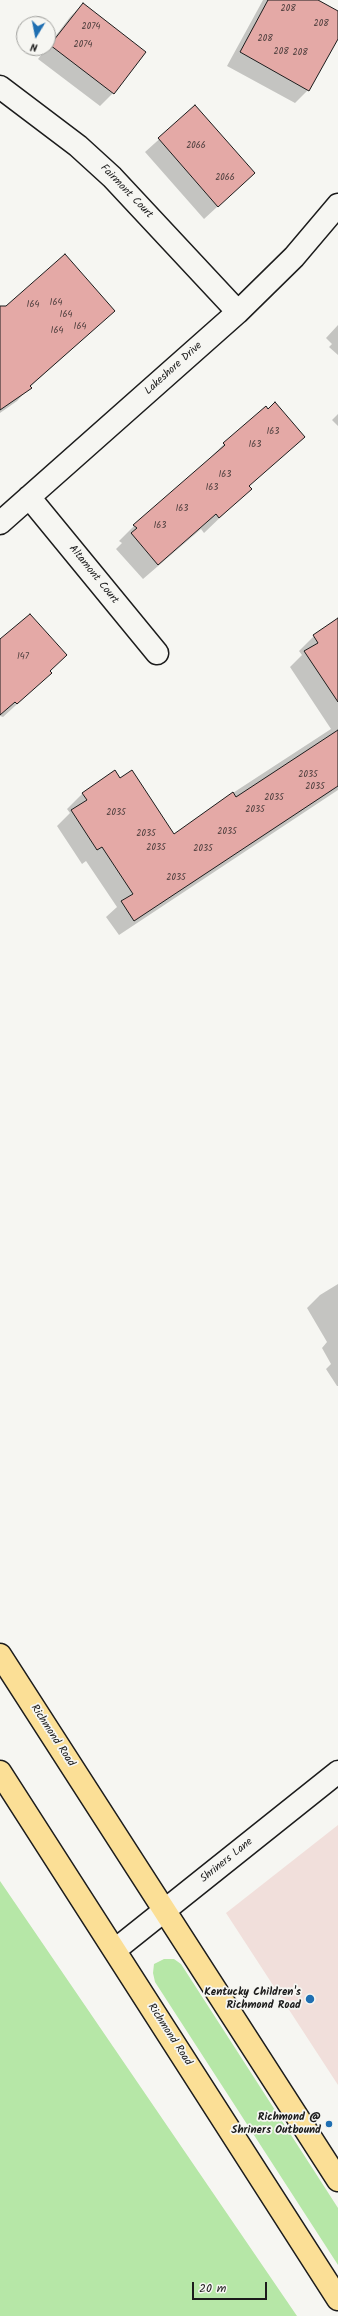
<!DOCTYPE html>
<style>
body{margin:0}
#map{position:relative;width:338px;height:2316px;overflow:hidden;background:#f6f6f2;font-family:Kalam,sans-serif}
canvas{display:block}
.north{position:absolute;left:16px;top:16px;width:40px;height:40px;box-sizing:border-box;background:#f6f6f2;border:1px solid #9f9f9c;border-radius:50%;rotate:190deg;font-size:11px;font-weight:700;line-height:16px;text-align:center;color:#1c1c1c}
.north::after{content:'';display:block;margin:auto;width:14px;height:18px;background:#1f6fb2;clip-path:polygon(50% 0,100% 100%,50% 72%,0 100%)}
.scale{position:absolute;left:192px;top:2282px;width:75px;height:18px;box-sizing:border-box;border:2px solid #1c1c1c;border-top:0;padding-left:5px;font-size:12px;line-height:14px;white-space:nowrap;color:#1c1c1c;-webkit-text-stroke:3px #f6f6f2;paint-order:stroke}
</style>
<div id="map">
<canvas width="338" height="2316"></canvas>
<div class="north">N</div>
<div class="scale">20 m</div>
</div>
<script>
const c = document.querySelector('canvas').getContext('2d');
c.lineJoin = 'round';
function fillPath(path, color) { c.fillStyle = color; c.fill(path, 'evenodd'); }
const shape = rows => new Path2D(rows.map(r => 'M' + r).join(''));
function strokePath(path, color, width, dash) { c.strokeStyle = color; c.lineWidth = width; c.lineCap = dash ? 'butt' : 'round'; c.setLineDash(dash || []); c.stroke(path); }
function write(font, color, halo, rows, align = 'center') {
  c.font = font + ' Kalam,sans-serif'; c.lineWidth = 3.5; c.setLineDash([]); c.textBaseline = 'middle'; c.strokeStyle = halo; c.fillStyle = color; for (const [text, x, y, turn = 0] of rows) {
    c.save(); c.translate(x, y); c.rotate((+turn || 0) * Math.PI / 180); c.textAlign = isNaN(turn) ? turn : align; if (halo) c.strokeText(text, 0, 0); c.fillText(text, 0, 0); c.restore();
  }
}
fillPath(shape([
 [338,1825,338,2085,226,1913]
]), '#f1dfdb');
fillPath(shape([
 [0,1881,297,2316,0,2316],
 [164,1959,174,1959,181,1964,338,2208,338,2265,155,1982,153,1973,154,1964]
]), '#b6e7a7');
fillPath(shape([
 [263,0,316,0,338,12,338,37,308,90,295,103,227,66],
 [83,4,113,93,100,106,38,59,70,17],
 [195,107,254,173,204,219,145,152],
 [114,311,30,387,17,401,0,413,0,313],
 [338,325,338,355,329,347,332,344,326,338],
 [338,414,338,426,332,420],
 [304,437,248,487,250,489,204,533,201,529,143,579,116,549,122,543,119,541,134,526,209,459,224,444],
 [338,619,338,790,119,935,106,917,117,907,86,861,82,864,57,826,70,813,67,809,82,794,115,772,174,835,216,804,331,729,290,667,302,655,299,651,314,636],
 [0,641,51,673,3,717,0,716],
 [338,1284,338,1386,337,1386,326,1369,331,1364,322,1348,327,1342,307,1308,320,1295]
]), '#0003');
const building = shape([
 [268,0,318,0,338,11,338,39,309,91,240,52,268,0],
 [83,3,146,52,114,94,50,45,83,3],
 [195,105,255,173,218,207,158,138,195,105],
 [65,254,115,311,30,386,32,388,0,410,0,306,6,306,65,254],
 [275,402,305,437,249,486,252,489,219,518,216,514,158,565,131,533,137,528,133,525,225,445,223,443,266,406,268,409,275,402],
 [30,614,67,655,50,671,52,673,17,704,15,702,0,715,0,639,30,614],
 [338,618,338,702,304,651,318,643,313,635,338,618],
 [338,730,338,786,134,921,121,901,133,894,102,847,97,850,71,810,87,800,82,793,115,770,120,778,132,770,174,834,233,792,236,797,338,730]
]);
fillPath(building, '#e4a9a6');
strokePath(building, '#1c1c1c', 1);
const minor = shape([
 [0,87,78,146,112,177,238,312],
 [29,497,157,653],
 [0,523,238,312,294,257,338,205],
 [115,1950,338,1772]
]);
const primary = shape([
 [0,1655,338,2180],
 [0,1772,338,2299]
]);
strokePath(minor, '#1c1c1c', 25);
strokePath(primary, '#1c1c1c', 25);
strokePath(minor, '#f6f6f2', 22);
strokePath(primary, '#fbdf96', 22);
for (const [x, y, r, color] of [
 [310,1999,5,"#1f6fb2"],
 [329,2124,4,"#1f6fb2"]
]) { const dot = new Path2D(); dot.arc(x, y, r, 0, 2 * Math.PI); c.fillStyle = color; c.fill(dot); strokePath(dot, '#f6f6f2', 1.5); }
write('9px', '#4e3f3e', null, [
 ["208",288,9],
 ["208",321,24],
 ["2074",91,27],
 ["208",265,39],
 ["2074",83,45],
 ["208",281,52],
 ["208",300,53],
 ["2066",196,146],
 ["2066",225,178],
 ["164",56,303],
 ["164",33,305],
 ["164",66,315],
 ["164",80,327],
 ["164",57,331],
 ["163",273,432],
 ["163",255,445],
 ["163",225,475],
 ["163",212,488],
 ["163",182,509],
 ["163",160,526],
 ["147",23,657],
 ["2035",308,775],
 ["2035",315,787],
 ["2035",274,798],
 ["2035",255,810],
 ["2035",116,813],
 ["2035",227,832],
 ["2035",146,834],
 ["2035",156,848],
 ["2035",203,849],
 ["2035",176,878]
]);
write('11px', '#1c1c1c', '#f6f6f2', [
 ["Fairmont Court",126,192,46],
 ["Lakeshore Drive",174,369,-42],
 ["Altamont Court",93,575,51],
 ["Richmond Road",52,1736,57],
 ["Shriners Lane",227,1861,-39],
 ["Richmond Road",169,2035,57]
]);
write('bold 11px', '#1c1c1c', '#f6f6f2', [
 ["Kentucky Children's",301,1993],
 ["Richmond Road",301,2006],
 ["Richmond @",321,2118],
 ["Shriners Outbound",321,2131]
], 'right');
</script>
